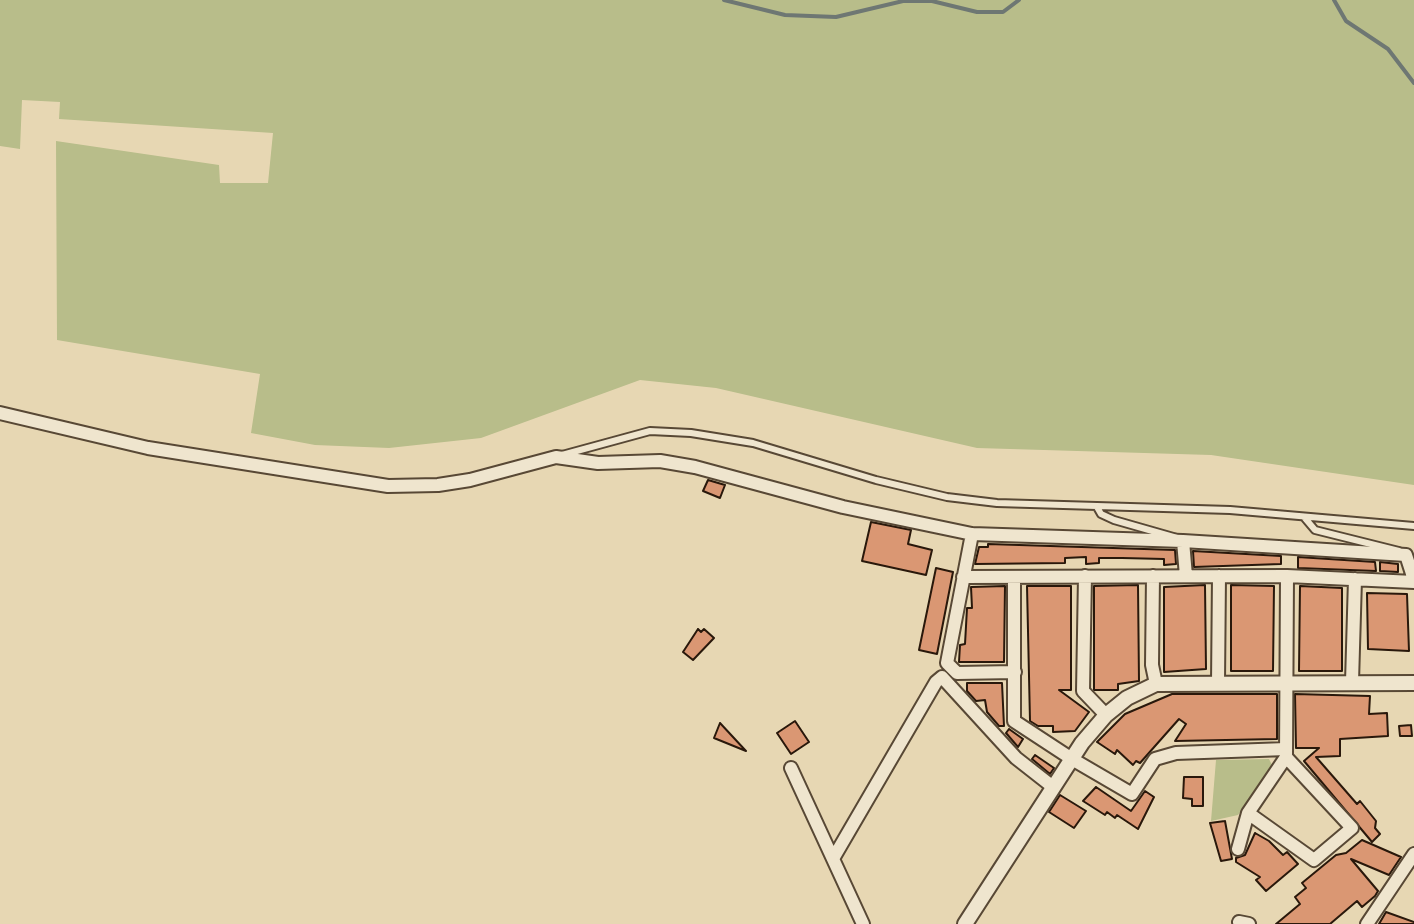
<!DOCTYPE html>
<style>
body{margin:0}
canvas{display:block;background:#e7d7b3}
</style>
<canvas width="1414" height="924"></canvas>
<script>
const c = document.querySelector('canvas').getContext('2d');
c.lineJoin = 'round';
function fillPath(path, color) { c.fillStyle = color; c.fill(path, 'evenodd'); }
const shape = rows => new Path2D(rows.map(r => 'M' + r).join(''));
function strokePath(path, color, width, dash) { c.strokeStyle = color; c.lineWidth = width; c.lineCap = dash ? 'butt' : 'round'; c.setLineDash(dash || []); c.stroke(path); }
fillPath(shape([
 [0,0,1414,0,1414,485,1211,455,977,448,716,388,640,380,481,438,389,448,315,445,251,433,260,374,57,340,56,141,219,165,220,183,268,183,273,133,59,119,60,102,22,100,20,149,0,146],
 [1269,759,1273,767,1238,815,1211,821,1216,760]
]), '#b8bd8a');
strokePath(shape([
 [724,0,785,15,836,17,903,1,932,1,977,12,1003,12,1019,0],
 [1334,0,1346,21,1388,49,1414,83]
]), '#6e7773', 4);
const building = shape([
 [708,480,725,485,720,498,703,491,708,480],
 [871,522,911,530,908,544,932,550,926,575,862,561,871,522],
 [988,544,1175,550,1176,564,1164,565,1164,559,1122,558,1099,558,1099,563,1086,564,1086,557,1065,558,1065,563,975,564,979,547,988,547,988,544],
 [1193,551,1281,556,1281,564,1194,567,1193,551],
 [1298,557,1375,562,1376,571,1298,568,1298,557],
 [1380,562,1398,564,1398,572,1380,571,1380,562],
 [936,568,953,572,937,654,919,650,936,568],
 [1138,585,1139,681,1118,684,1118,690,1094,690,1094,586,1138,585],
 [1205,585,1206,669,1164,672,1164,587,1205,585],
 [1231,585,1274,586,1273,671,1231,671,1231,585],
 [1005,586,1004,662,959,662,960,645,965,644,967,608,972,608,971,587,1005,586],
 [1027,586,1071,586,1071,690,1059,690,1089,712,1075,731,1053,732,1053,726,1038,726,1030,721,1027,586],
 [1300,586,1342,588,1342,671,1299,671,1300,586],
 [1367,593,1407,594,1409,651,1368,649,1367,593],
 [698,629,701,632,704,629,714,638,693,660,683,652,698,629],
 [967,683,1002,683,1004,726,999,726,987,712,985,700,976,701,967,691,967,683],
 [1172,694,1277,694,1277,739,1175,741,1186,724,1179,719,1140,763,1136,761,1133,765,1117,750,1115,754,1097,742,1125,714,1172,694],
 [1295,694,1370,696,1369,714,1387,713,1388,736,1340,739,1340,756,1316,757,1357,804,1360,801,1376,821,1375,828,1380,834,1372,842,1304,761,1319,748,1296,748,1295,694],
 [795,721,809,742,791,754,777,733,795,721],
 [720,723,746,751,714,738,720,723],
 [1411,725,1412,736,1400,736,1399,726,1411,725],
 [1009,729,1023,739,1018,747,1006,733,1009,729],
 [1035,755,1054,768,1050,774,1032,759,1035,755],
 [1184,777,1203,777,1203,806,1192,806,1192,799,1183,798,1184,777],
 [1096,787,1131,811,1145,791,1154,797,1138,829,1117,815,1115,818,1107,812,1105,815,1083,801,1096,787],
 [1060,795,1086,811,1074,828,1049,812,1060,795],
 [1225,821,1232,859,1221,861,1210,823,1225,821],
 [1255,833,1269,841,1283,855,1287,852,1298,864,1266,891,1256,880,1260,877,1236,862,1236,858,1245,855,1255,833],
 [1362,840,1401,857,1389,875,1351,859,1378,891,1375,896,1362,907,1357,901,1330,924,1276,924,1300,904,1295,897,1306,888,1302,883,1336,855,1346,853,1362,840],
 [1386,912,1414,922,1414,924,1379,924,1386,912]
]);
fillPath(building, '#da9773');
strokePath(building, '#29180b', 2);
const service = shape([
 [562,455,650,431,691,433,753,443,876,480,947,497,997,503,1230,510,1414,526],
 [1097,507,1101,514,1114,520,1177,538],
 [1304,517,1315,530,1399,551]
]);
const minor = shape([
 [0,413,148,448,388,486,438,485,470,480,556,457,598,463,660,461,695,467,843,507,972,534,1183,541,1406,555,1414,580],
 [972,534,947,663,957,673,1015,672],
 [1183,541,1186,576],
 [1085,576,1083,691,1106,715],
 [1153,576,1152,665,1156,684],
 [963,577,1287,576,1414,582],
 [1014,577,1014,721,1072,759,1132,794,1155,759,1176,753,1286,749],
 [1352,682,1355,579],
 [1218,683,1219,576],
 [791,768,863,924],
 [1248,813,1286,757],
 [1238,849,1248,813,1314,860,1352,828,1286,757,1287,576],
 [834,857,936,682,942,677,1016,758,1053,787],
 [1239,922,1249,924],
 [1367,924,1414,854]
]);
const tertiary = shape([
 [965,924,1082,743,1106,715,1127,698,1156,684,1414,683]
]);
strokePath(service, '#584835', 10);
strokePath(minor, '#584835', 16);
strokePath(tertiary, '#584835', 18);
strokePath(service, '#efe5ce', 6);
strokePath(minor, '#efe5ce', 12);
strokePath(tertiary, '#efe5ce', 14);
</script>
